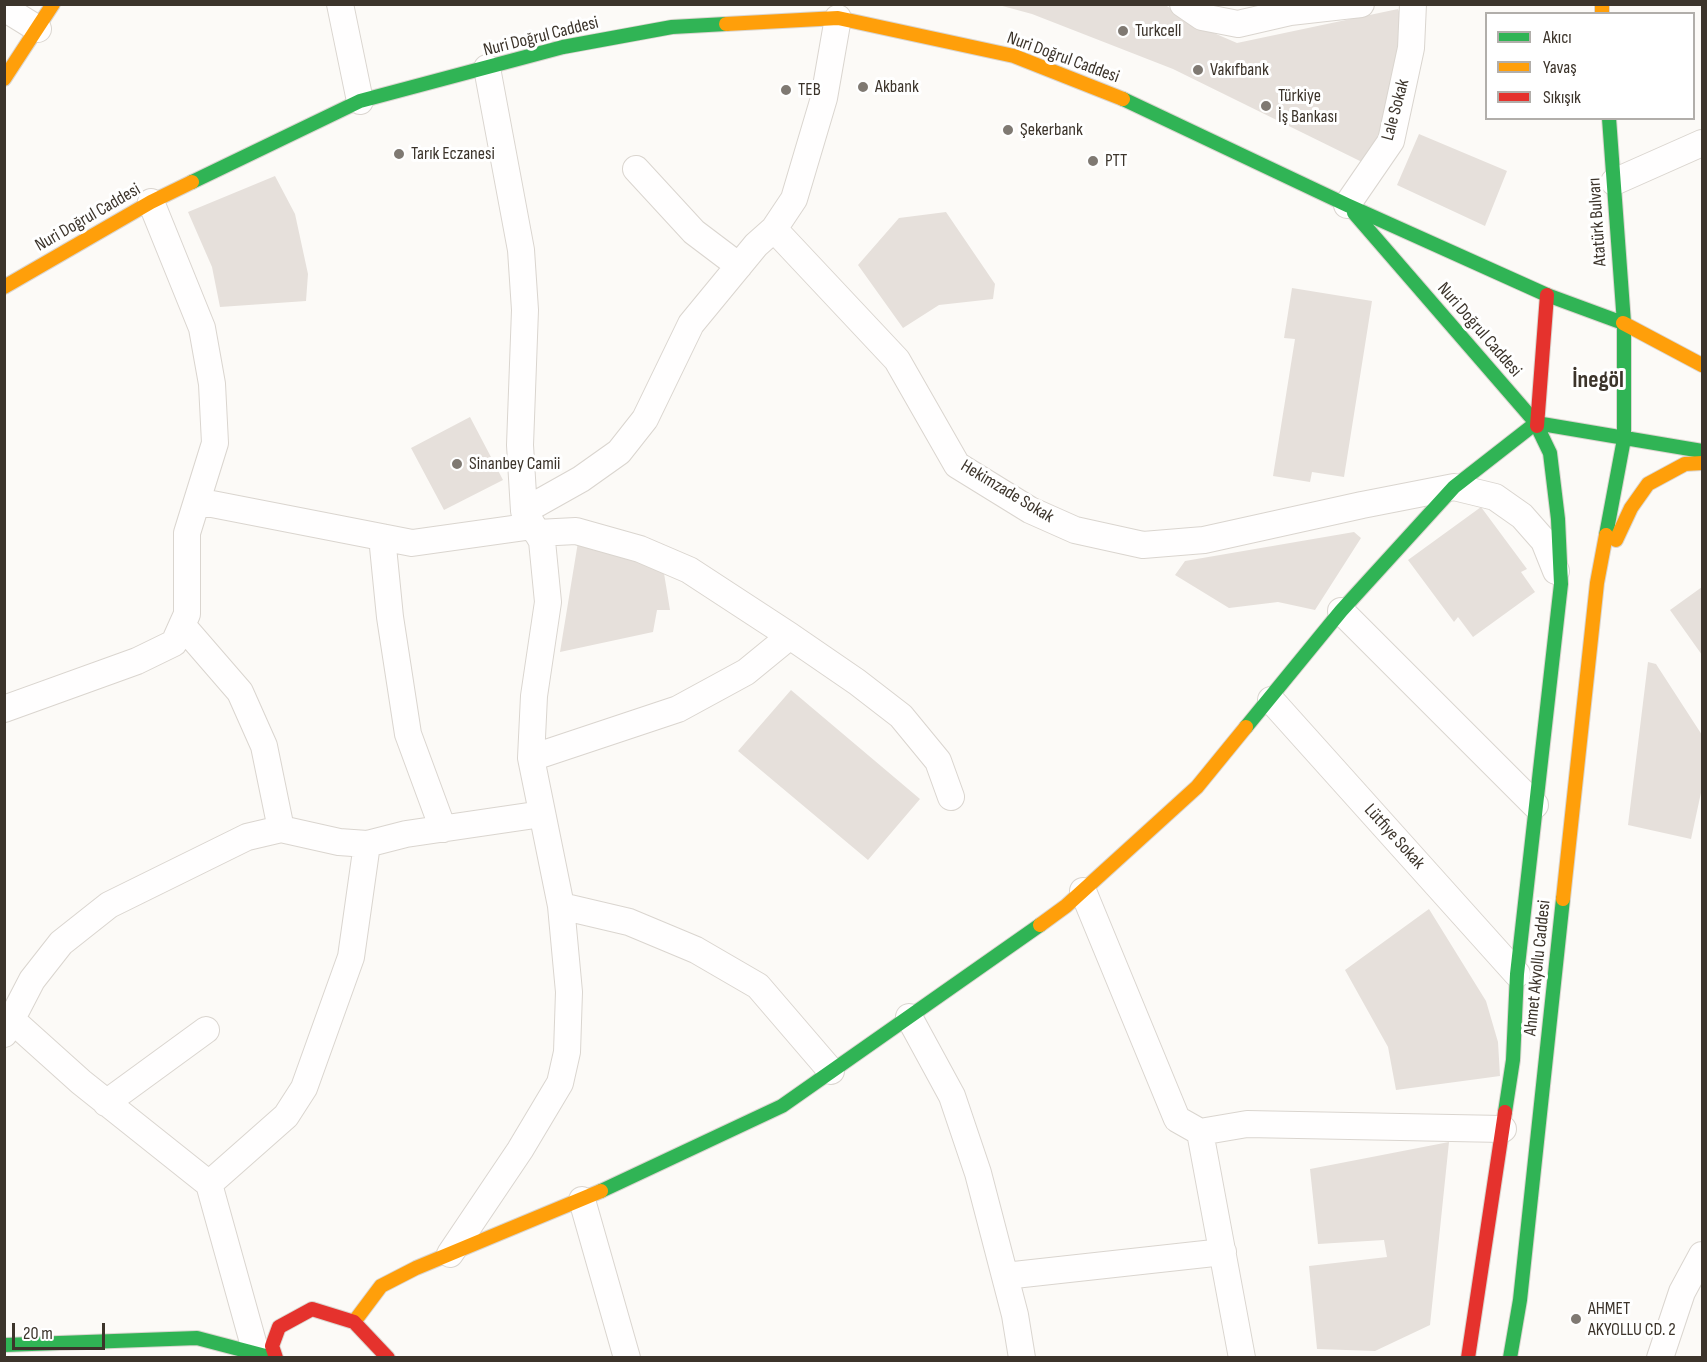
<!DOCTYPE html>
<meta charset="utf-8">
<style>
body{margin:0}
#map{position:relative;width:1707px;height:1362px;overflow:hidden;background:#fcfaf7;font-family:"Sofia Sans Condensed",sans-serif}
canvas{display:block}
.frame{position:absolute;inset:0;border:6px solid #3c342b;pointer-events:none}
.legend{position:absolute;left:1485px;top:12px;width:210px;height:108px;box-sizing:border-box;background:#fff;border:2px solid #b1aeaa;margin:0;padding:8px 10px;list-style:none;font-size:18px;color:#3c342b}
.legend li{display:flex;align-items:center;gap:12px;height:30px}
.legend b{width:30px;border:2px solid #b1aeaa}
.scale{position:absolute;left:12px;top:1323px;width:93px;height:27px;box-sizing:border-box;border:3px solid #3c342b;border-top:0;padding-left:8px;font-size:18px;line-height:21px;white-space:nowrap;color:#3c342b;-webkit-text-stroke:4px #fff;paint-order:stroke}
</style>
<div id="map">
<canvas width="1707" height="1362"></canvas>
<div class="frame"></div>
<ul class="legend">
<li><b style="height:8px;background:#30b455"></b>Akıcı</li>
<li><b style="height:8px;background:#ff9f0a"></b>Yavaş</li>
<li><b style="height:8px;background:#e5322d"></b>Sıkışık</li>
</ul>
<div class="scale">20 m</div>
</div>
<script>
const c = document.querySelector('canvas').getContext('2d');
c.lineJoin = 'round';
function fillPath(path, color) { c.fillStyle = color; c.fill(path, 'evenodd'); }
const shape = rows => new Path2D(rows.map(r => 'M' + r).join(''));
function strokePath(path, color, width, dash) { c.strokeStyle = color; c.lineWidth = width; c.lineCap = dash ? 'butt' : 'round'; c.setLineDash(dash || []); c.stroke(path); }
function write(font, color, halo, rows, align = 'center') {
  c.font = font + ' "Sofia Sans Condensed",sans-serif'; c.lineWidth = 6; c.setLineDash([]); c.textBaseline = 'middle'; c.strokeStyle = halo; c.fillStyle = color; for (const [text, x, y, turn = 0] of rows) {
    c.save(); c.translate(x, y); c.rotate((+turn || 0) * Math.PI / 180); c.textAlign = isNaN(turn) ? turn : align; if (halo) c.strokeText(text, 0, 0); c.fillText(text, 0, 0); c.restore();
  }
}
fillPath(shape([
 [995,4,1164,4,1193,24,1237,43,1398,9,1403,21,1384,131,1364,163,1173,69,1032,14],
 [1419,134,1507,171,1485,226,1397,185],
 [275,176,295,214,308,274,306,301,220,307,212,267,188,212],
 [946,212,995,284,993,299,939,305,903,328,858,265,899,218],
 [1292,288,1372,301,1344,477,1312,472,1310,482,1273,476,1295,339,1284,338],
 [470,417,503,480,444,510,411,448],
 [1481,507,1527,569,1521,572,1535,592,1473,637,1458,617,1454,622,1408,560],
 [1354,532,1361,538,1315,610,1278,602,1229,608,1175,575,1185,561],
 [578,542,662,561,670,610,657,610,653,632,560,652],
 [1702,587,1702,655,1670,610],
 [1648,662,1656,664,1702,735,1702,788,1691,839,1628,825],
 [791,690,920,799,868,860,738,751],
 [1429,909,1486,1001,1498,1042,1500,1076,1396,1090,1388,1047,1345,970],
 [1449,1142,1430,1325,1375,1351,1317,1349,1309,1266,1387,1257,1384,1240,1318,1244,1310,1169]
]), '#e6e0db');
const street = shape([
 [340,4,360,101],
 [1183,4,1202,17,1238,24,1290,12,1361,4],
 [4,8,38,29],
 [636,169,694,232,739,266],
 [1614,182,1702,143],
 [1347,205,1391,141,1411,48,1413,4],
 [774,229,897,360,957,465,1030,510,1075,530,1143,545,1204,540,1362,505,1454,487,1495,497,1522,516,1544,541,1556,571],
 [197,504,212,504,412,543,533,526],
 [524,511,581,479,619,452,645,419,691,324,756,245,774,229,794,199,824,98,838,18],
 [537,533,576,531,640,549,689,570,790,636],
 [382,537,390,617,408,734,443,829],
 [1341,611,1535,805],
 [182,625,240,692,264,746,281,829],
 [1271,700,1517,974],
 [4,709,137,661,174,643,187,614,187,533,215,443,212,384,202,328,151,202],
 [531,758,678,709,746,672,790,636,857,682,901,716,938,761,951,797],
 [1083,891,1177,1119,1200,1132,1247,1124,1503,1129],
 [561,906,629,922,696,950,758,986,831,1071],
 [909,1017,952,1096,978,1173,1015,1315,1022,1358],
 [12,1020,81,1082,209,1184,256,1353],
 [4,1034,32,980,61,943,109,905,247,837,281,829,339,842,367,844,406,834,542,814],
 [106,1103,206,1030],
 [1200,1132,1242,1358],
 [209,1184,286,1116,304,1088,351,957,367,844],
 [582,1200,627,1358],
 [450,1254,520,1150,560,1083,567,1052,569,992,561,906,531,758,534,696,548,602,542,541,524,511,520,445,525,310,521,250,487,68],
 [1005,1276,1223,1252],
 [1660,1358,1682,1292,1702,1255]
]);
const fast = shape([
 [1123,99,1347,205,1547,295,1623,323],
 [192,182,360,101,563,47,672,27,726,24],
 [1354,213,1536,423],
 [1606,535,1624,439,1624,323,1609,118],
 [1246,727,1341,611,1454,487,1536,423,1702,451],
 [1505,1112,1513,1060,1517,974,1561,584,1558,519,1550,453,1537,426],
 [601,1191,782,1106,1040,925],
 [4,1345,197,1338,273,1358],
 [1510,1358,1520,1300,1563,899]
]);
const slow = shape([
 [1602,4,1602,14],
 [726,24,838,18,1014,56,1123,99],
 [4,79,53,4],
 [4,287,151,202,192,182],
 [1623,323,1702,365],
 [1616,540,1631,508,1648,484,1685,464,1702,463],
 [1563,899,1597,583,1606,535],
 [1040,925,1066,906,1197,787,1246,727],
 [354,1322,381,1286,416,1268,601,1191]
]);
const jam = shape([
 [1537,426,1547,295],
 [276,1358,272,1346,279,1327,312,1309,354,1322,388,1358],
 [1468,1358,1505,1112]
]);
strokePath(street, '#dad5cf', 28);
strokePath(fast, '#dad5cf', 16);
strokePath(slow, '#dad5cf', 16);
strokePath(jam, '#dad5cf', 16);
strokePath(street, '#fffefe', 26);
strokePath(fast, '#30b455', 14);
strokePath(slow, '#ff9f0a', 14);
strokePath(jam, '#e5322d', 14);
for (const [x, y, r, color] of [
 [1123,31,6,"#7f7972"],
 [1198,70,6,"#7f7972"],
 [863,87,6,"#7f7972"],
 [786,90,6,"#7f7972"],
 [1266,106,6,"#7f7972"],
 [1008,130,6,"#7f7972"],
 [399,154,6,"#7f7972"],
 [1093,161,6,"#7f7972"],
 [457,464,6,"#7f7972"],
 [1576,1319,6,"#7f7972"]
]) { const dot = new Path2D(); dot.arc(x, y, r, 0, 2 * Math.PI); c.fillStyle = color; c.fill(dot); strokePath(dot, '#fff', 2); }
write('18px', '#3c342b', '#fff', [
 ["Turkcell",1135,31],
 ["Vakıfbank",1210,70],
 ["Akbank",875,87],
 ["TEB",798,90],
 ["Türkiye",1278,96],
 ["İş Bankası",1278,117],
 ["Şekerbank",1020,130],
 ["Tarık Eczanesi",411,154],
 ["PTT",1105,161],
 ["Sinanbey Camii",469,464],
 ["AHMET",1588,1309],
 ["AKYOLLU CD. 2",1588,1330]
], 'left');
write('18px', '#3c342b', '#fff', [
 ["Nuri Doğrul Caddesi",541,37,-14],
 ["Nuri Doğrul Caddesi",1063,58,20],
 ["Lale Sokak",1396,110,-75],
 ["Nuri Doğrul Caddesi",88,218,-30],
 ["Atatürk Bulvarı",1598,222,-94],
 ["Nuri Doğrul Caddesi",1479,330,49],
 ["Hekimzade Sokak",1007,492,31],
 ["Lütfiye Sokak",1394,837,48],
 ["Ahmet Akyollu Caddesi",1538,968,-84]
]);
write('bold 24px', '#3c342b', '#fff', [
 ["İnegöl",1598,381]
]);
</script>
